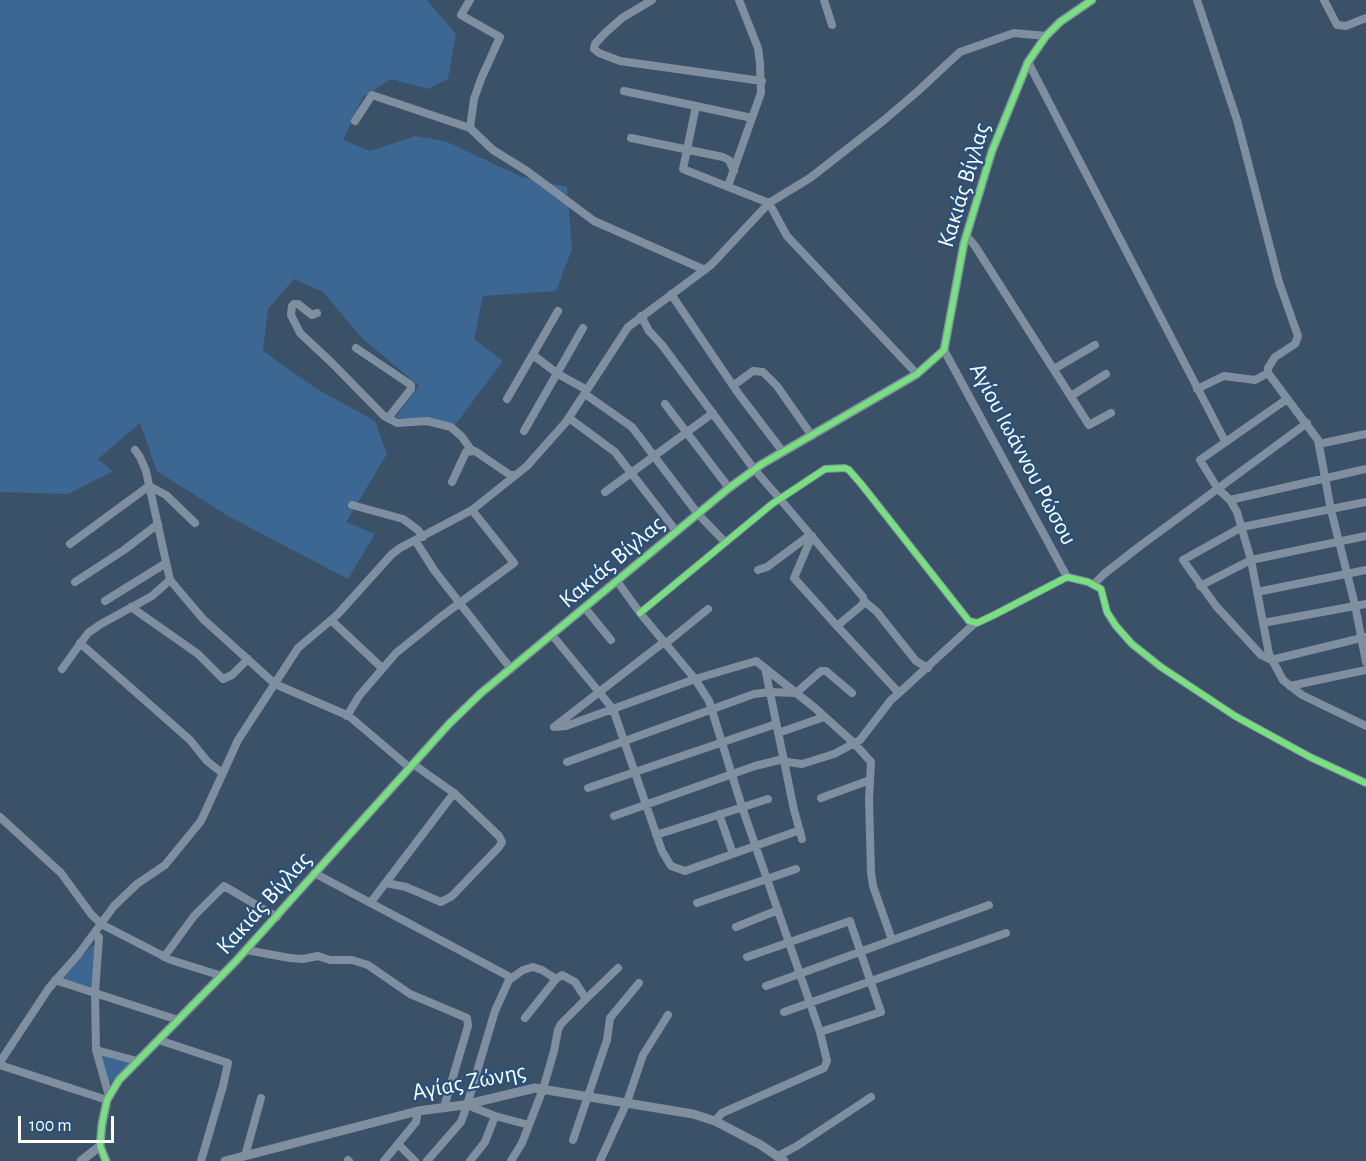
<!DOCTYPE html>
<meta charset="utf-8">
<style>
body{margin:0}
#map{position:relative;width:1366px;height:1161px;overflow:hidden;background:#3a5168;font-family:"Alegreya Sans",sans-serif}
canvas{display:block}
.scale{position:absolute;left:18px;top:1116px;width:96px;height:27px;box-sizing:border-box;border:3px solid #fff;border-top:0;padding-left:8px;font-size:18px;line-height:21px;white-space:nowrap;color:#fff;-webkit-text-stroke:4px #27517b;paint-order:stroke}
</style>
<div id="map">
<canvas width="1366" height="1161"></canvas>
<div class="scale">100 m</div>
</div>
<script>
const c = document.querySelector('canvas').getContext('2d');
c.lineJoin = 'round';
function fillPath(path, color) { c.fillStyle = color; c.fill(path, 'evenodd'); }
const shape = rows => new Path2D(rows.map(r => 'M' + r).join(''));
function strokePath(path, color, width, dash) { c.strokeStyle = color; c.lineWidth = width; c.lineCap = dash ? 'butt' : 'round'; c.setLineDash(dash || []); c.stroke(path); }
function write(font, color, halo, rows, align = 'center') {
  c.font = font + ' "Alegreya Sans",sans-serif'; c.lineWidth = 4.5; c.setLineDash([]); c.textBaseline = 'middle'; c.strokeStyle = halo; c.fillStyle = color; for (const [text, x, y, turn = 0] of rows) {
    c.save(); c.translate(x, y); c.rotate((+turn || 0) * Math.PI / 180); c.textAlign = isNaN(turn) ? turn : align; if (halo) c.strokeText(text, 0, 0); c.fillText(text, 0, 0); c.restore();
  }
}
fillPath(shape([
 [0,0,427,0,456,34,448,79,428,89,391,79,363,97,343,140,370,151,415,136,445,141,522,177,567,187,572,249,556,291,483,296,474,339,503,361,456,424,426,419,395,418,419,386,362,338,323,292,294,279,268,309,263,351,317,389,375,421,387,454,346,522,375,534,348,579,228,516,157,471,140,423,98,459,113,471,68,494,0,492],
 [92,945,96,947,93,988,63,979],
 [101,1053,130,1062,111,1083,108,1082]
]), '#3b6792');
strokePath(shape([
 [652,0,622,18,604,34,595,44,594,49,599,53,620,61,762,81],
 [739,0,758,48,760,63,761,93,752,118],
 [824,0,832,25],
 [1197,0,1237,120,1279,282,1298,336,1295,344,1275,357,1268,368,1268,373,1318,440,1331,510,1355,605,1366,662],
 [1324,0,1337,25,1346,26,1366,18],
 [1028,62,1225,441],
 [624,91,696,106],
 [355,121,372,95,470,128,474,99,481,79,500,37,461,15,470,0],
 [470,128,493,150,527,171,594,221,705,270],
 [631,138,723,157,729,160,734,171],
 [728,186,752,118,696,106,683,169,769,203,787,236,917,374],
 [966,235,975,246,1089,425,1111,413],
 [671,294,738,393,783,452],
 [317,313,312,315,298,304,294,304,292,306,291,315,300,333,331,362,384,416,397,423,427,421,451,427,462,437,472,451],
 [641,316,649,331,662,345,754,469,780,499,863,597,864,601,862,605,837,626,794,578,812,536],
 [356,348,411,385,411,389,388,418],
 [944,350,1067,577],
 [533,355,558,374,587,390],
 [1054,369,1095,345],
 [734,385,753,371,763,372,777,386,812,436],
 [1197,389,1224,376,1255,380,1268,373],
 [585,394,632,427,698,514,725,542],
 [1071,396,1106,374],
 [507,399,558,311],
 [1287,399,1200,460,1218,489,1230,500,1237,512,1251,560,1269,654,1283,680,1302,695,1366,726],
 [665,404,729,488],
 [569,418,615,452,676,531],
 [524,431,583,328],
 [1319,444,1366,434],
 [135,450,140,457,146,471,170,580,203,619,275,684,349,716,410,768],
 [452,482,466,452,475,451,510,475,516,475],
 [605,492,713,413],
 [1230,500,1366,469],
 [1366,502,1242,527,1183,560,1216,606,1261,655,1271,660,1366,637],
 [352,505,403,519,418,530,423,537],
 [415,540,434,570,511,669],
 [70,544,149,486,166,495,195,523],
 [758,570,767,567,810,535],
 [617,581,640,613,695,679,756,661,815,708,855,744,871,762,869,799,871,872,873,886,892,940],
 [75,582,124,550,158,524],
 [1093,585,1104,574,1140,546,1307,423],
 [1200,586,1251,560,1366,536],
 [1257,592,1366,570],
 [105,601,166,563],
 [864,601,877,612,916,661,928,668],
 [131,607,198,654,223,679,232,675,248,659],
 [585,608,611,640],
 [640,613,772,504,825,469,845,468,849,470,862,485,969,621,977,623,994,615,1067,577,1088,582,1101,589,1107,612,1116,626,1132,644,1161,667,1235,716,1310,757,1366,783],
 [331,620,382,668],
 [1263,623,1366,604],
 [837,626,899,693,975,623],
 [552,635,613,709,662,851,671,866,685,871,800,830],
 [664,642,554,727,566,726,695,679,709,701,742,807,820,1032,827,1061,824,1068,722,1113,715,1121],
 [80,643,190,740,207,761,222,773],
 [665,644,708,609],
 [765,668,794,810,802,839],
 [62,669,88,633,101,624,152,596,170,580],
 [1290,686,1366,670],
 [347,716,359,696,396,653,442,616,514,563,472,510],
 [778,733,824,717],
 [567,762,754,694,770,692,796,693,821,671,826,671,852,693],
 [588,788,776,724],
 [821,798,870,780],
 [719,814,733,854],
 [614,816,755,766,783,759,787,762,802,764,834,754,860,740,891,700,899,693],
 [0,817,61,873,91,914,101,924,171,960,222,976],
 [656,835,768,799],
 [316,874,512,978],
 [386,883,406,887,441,902,452,896,499,847,502,842,499,836,454,793],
 [371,902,454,793,413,764],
 [697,903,796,869],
 [736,927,778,910],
 [94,934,99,937,95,993,96,1050,109,1096],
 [246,950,290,958,303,959,318,956,330,960,352,960,368,965,410,994,467,1018,468,1026,444,1107],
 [164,957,194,916,224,886,277,917],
 [747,957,850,921,881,1012,820,1032],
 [55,980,178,1020],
 [766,986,989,905],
 [586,999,618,968],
 [784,1012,1006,933],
 [159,1040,228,1063,223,1086,201,1161],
 [96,1050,137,1061],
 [0,1062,49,988,78,955,114,906,137,884,165,865,201,821,238,740,298,648,337,615,392,554,400,548,472,510,527,466,566,422,628,327,711,265,769,203,810,178,883,121,918,91,960,52,1014,33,1046,36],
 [0,1065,107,1100],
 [495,1116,529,1125],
 [573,1140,607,1040,610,1018,639,983],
 [398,1144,415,1161],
 [245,1156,261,1098],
 [778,1156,797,1146,871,1097],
 [348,1160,349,1161],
 [384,1161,416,1122,418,1111],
 [427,1161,461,1122,465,1111,464,1105],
 [470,1161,485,1142,495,1116,467,1105,495,1011,509,980,523,970,533,967,542,970,556,979,525,1018],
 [511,1161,522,1143,543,1089,554,1051,558,1030,561,1024,586,999,575,982,562,975,556,979],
 [600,1161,627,1102,643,1055,668,1015]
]), '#7f8f9f', 8);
strokePath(shape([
 [81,1161,100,1146],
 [106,1161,100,1146,102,1124,107,1100,119,1080,235,962,449,724,481,693,729,488,762,464,917,374,944,350,964,243,992,151,1028,62,1046,36,1060,22,1092,0],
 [225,1161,418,1111,464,1105,535,1088,693,1114,715,1121,761,1145,784,1161]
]), '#7f8f9f', 9);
strokePath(shape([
 [640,613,772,504,825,469,845,468,849,470,862,485,969,621,977,623,994,615,1067,577,1088,582,1101,589,1107,612,1116,626,1132,644,1161,667,1235,716,1310,757,1366,783],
 [106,1161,100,1146,102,1124,107,1100,119,1080,235,962,449,724,481,693,729,488,762,464,917,374,944,350,964,243,992,151,1028,62,1046,36,1060,22,1092,0]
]), '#77e17e', 6);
write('24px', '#fff', '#27517b', [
 ["Κακιάς Βίγλας",964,185,-73],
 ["Αγίου Ιωάννου Ρώσου",1023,454,62],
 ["Κακιάς Βίγλας",612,562,-40],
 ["Κακιάς Βίγλας",264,903,-48],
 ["Αγίας Ζώνης",469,1082,-11]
]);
</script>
